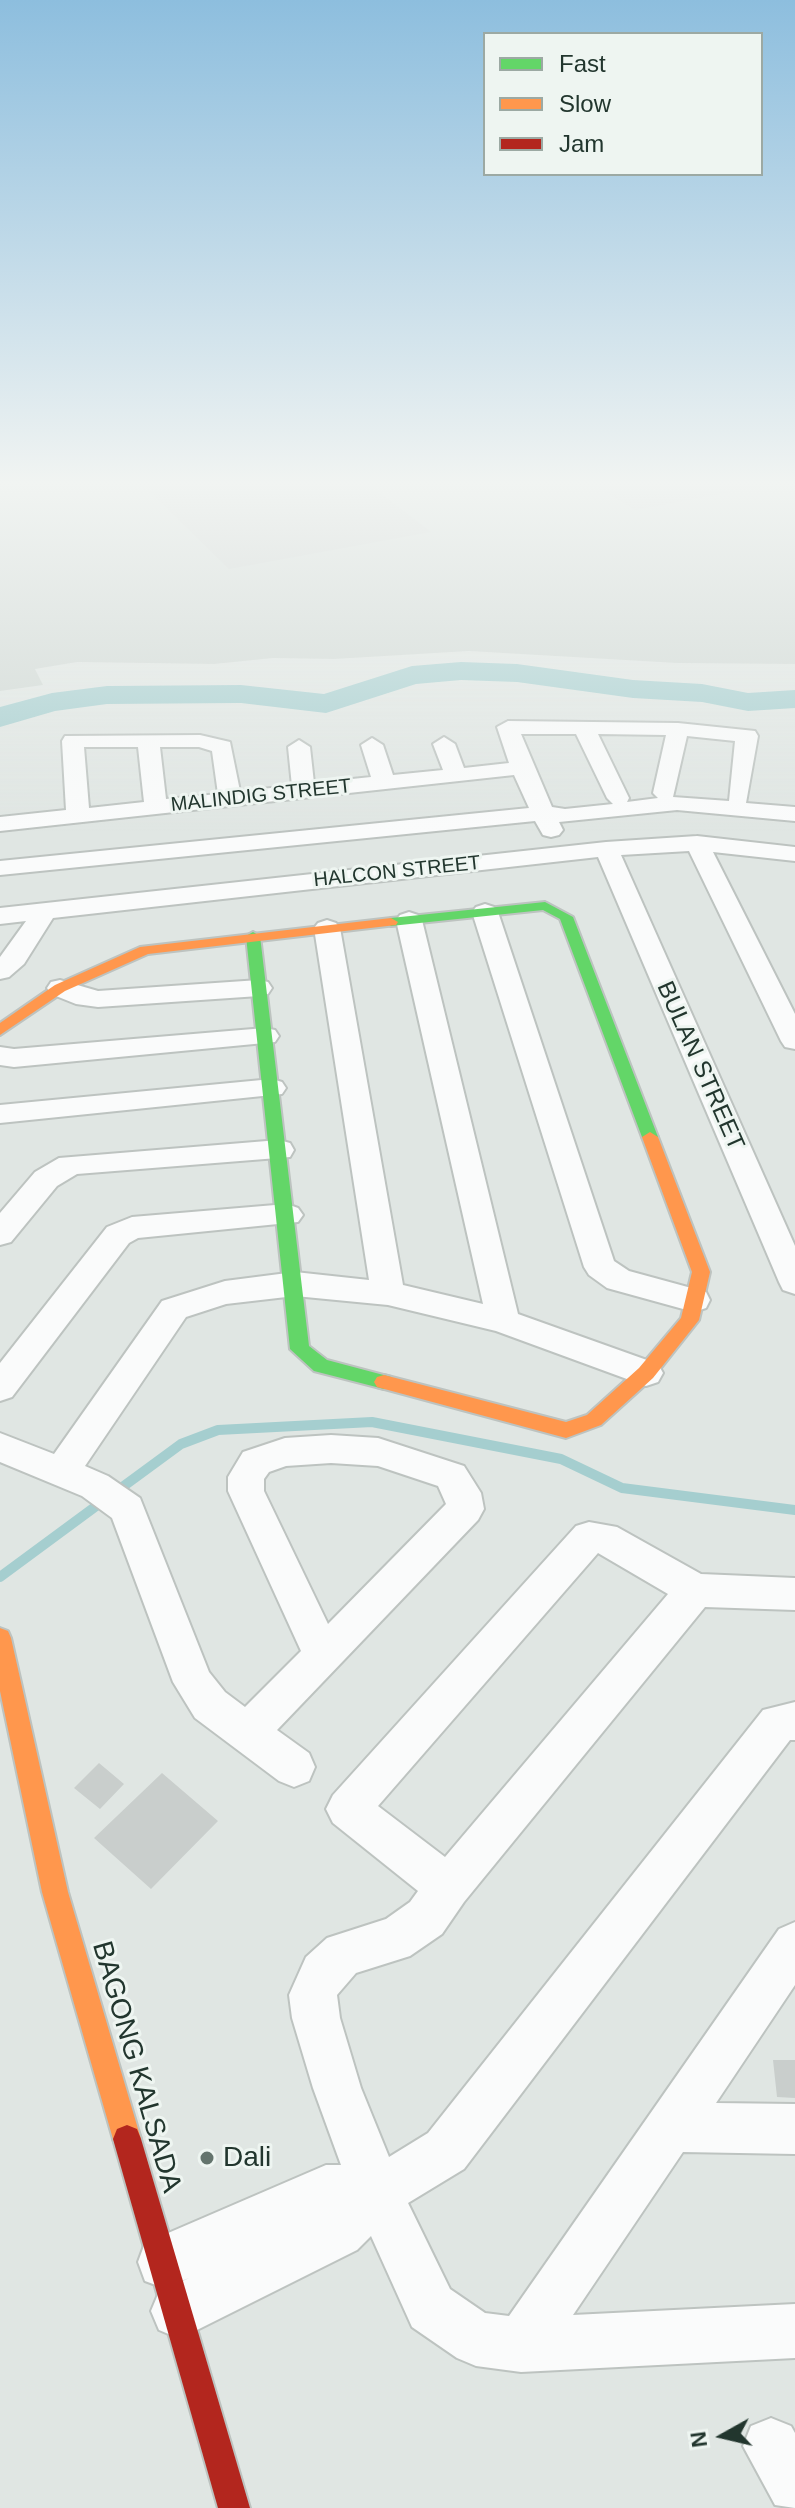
<!DOCTYPE html>
<style>
body{margin:0}
#map{position:relative;width:795px;height:2508px;overflow:hidden;background:#e0e6e3;font-family:Helvetica,sans-serif}
canvas{display:block}
.legend{position:absolute;left:483px;top:32px;width:280px;height:144px;box-sizing:border-box;background:#eef5f1;border:2px solid #9ca9a3;margin:0;padding:10px 14px;list-style:none;font-size:24px;color:#22362e}
.legend li{display:flex;align-items:center;gap:16px;height:40px}
.legend b{width:40px;border:2px solid #9ca9a3}
.north{position:absolute;left:683px;top:2396px;width:80px;height:80px;-webkit-text-stroke:6px #eef5f1;paint-order:stroke;rotate:262deg;font-size:22px;font-weight:700;line-height:32px;text-align:center;color:#22362e}
.north::after{content:'';display:block;margin:auto;width:28px;height:36px;background:#22362e;clip-path:polygon(50% 0,100% 100%,50% 72%,0 100%)}
</style>
<div id="map">
<canvas width="795" height="2508"></canvas>
<ul class="legend">
<li><b style="height:10px;background:#63d668"></b>Fast</li>
<li><b style="height:10px;background:#ff974d"></b>Slow</li>
<li><b style="height:10px;background:#b3261e"></b>Jam</li>
</ul>
<div class="north">N</div>
</div>
<script>
const c = document.querySelector('canvas').getContext('2d');
c.lineJoin = 'round';
function fillPath(path, color) { c.fillStyle = color; c.fill(path, 'evenodd'); }
const shape = rows => new Path2D(rows.map(r => 'M' + r).join(''));
function strokePath(path, color, width, dash) { c.strokeStyle = color; c.lineWidth = width; c.lineCap = dash ? 'butt' : 'round'; c.setLineDash(dash || []); c.stroke(path); }
function write(font, color, halo, rows, align = 'center') {
  c.font = font + ' Helvetica,sans-serif'; c.lineWidth = 6; c.setLineDash([]); c.textBaseline = 'middle'; c.strokeStyle = halo; c.fillStyle = color; for (const [text, x, y, turn = 0] of rows) {
    c.save(); c.translate(x, y); c.rotate((+turn || 0) * Math.PI / 180); c.textAlign = isNaN(turn) ? turn : align; if (halo) c.strokeText(text, 0, 0); c.fillText(text, 0, 0); c.restore();
  }
}
fillPath(shape([
 [0,482,795,482,795,664,677,663,469,651,334,659,273,658,214,664,77,662,35,669,43,685,0,691]
]), '#cfd7d3');
strokePath(shape([
 [117,1491,181,1444,218,1430,372,1422,561,1459,622,1488,795,1510],
 [0,1577,103,1501]
]), '#a5cecf', 10);
fillPath(shape([
 [461,662,517,664,633,680,702,684,748,693,795,690,795,708,748,711,702,702,633,698,517,682,461,680,416,684,326,713,241,703,107,704,55,711,0,727,0,707,52,693,107,686,241,685,324,694,412,666,461,662]
]), '#a5cecf');
fillPath(shape([
 [140,482,366,482,431,532,229,569],
 [590,482,756,482,764,486,635,510],
 [99,1763,124,1784,100,1809,74,1788],
 [162,1773,218,1821,151,1889,94,1838],
 [773,2060,795,2060,795,2098,777,2097]
]), '#c9cecc');
const street = shape([
 [508,721,678,723,755,731,758,736,746,803,795,807,795,821,677,810,559,822,563,830,559,835,551,837,543,835,535,821,0,875,0,861,529,808,514,775,0,831,0,817,66,810,62,741,65,736,200,735,230,742,240,791,292,786,288,747,299,740,310,747,314,783,371,777,361,745,372,738,383,745,393,775,443,770,433,744,444,737,455,744,464,768,509,763,497,727,508,721],
 [521,734,576,734,607,798,613,804,565,809,552,807,521,734],
 [598,734,666,735,653,793,658,798,627,802,629,798,598,734],
 [687,736,735,741,729,801,673,797,687,736],
 [84,747,138,747,144,802,89,808,84,747],
 [160,747,199,747,212,751,218,794,166,799,160,747],
 [697,836,795,847,795,861,713,852,795,1014,795,1049,785,1047,781,1041,689,851,621,855,795,1246,795,1294,783,1290,779,1282,598,857,53,918,24,964,9,977,0,979,0,957,26,921,0,924,0,908,606,842,697,836],
 [485,904,494,907,498,912,614,1261,629,1271,706,1292,710,1300,706,1308,694,1312,607,1288,589,1275,584,1267,472,912,476,907,485,904],
 [409,912,418,915,422,920,518,1314,658,1364,663,1373,658,1382,646,1386,496,1331,388,1305,295,1296,226,1304,186,1317,85,1466,108,1476,140,1498,209,1672,225,1692,245,1707,301,1651,228,1491,228,1477,243,1452,285,1438,331,1435,378,1438,464,1466,481,1493,484,1509,478,1520,277,1730,309,1753,315,1767,309,1781,294,1787,279,1781,195,1718,173,1682,112,1518,82,1496,0,1462,0,1433,54,1454,162,1301,225,1281,295,1272,369,1280,314,928,318,923,327,920,336,923,340,928,403,1285,483,1304,396,920,400,915,409,912],
 [331,1463,378,1466,438,1486,446,1504,328,1624,264,1491,264,1479,269,1472,286,1466,331,1463],
 [60,980,98,991,259,980,268,982,272,988,268,994,259,996,98,1007,76,1004,51,994,47,988,51,982,60,980],
 [265,1028,275,1030,279,1036,275,1042,14,1067,0,1065,0,1047,14,1049,265,1028],
 [272,1079,282,1082,286,1088,282,1094,0,1123,0,1105,272,1079],
 [279,1140,290,1143,294,1150,290,1157,77,1174,57,1186,11,1242,0,1245,0,1213,35,1172,59,1158,279,1140],
 [287,1204,298,1208,303,1215,298,1222,138,1238,129,1243,12,1397,0,1401,0,1363,107,1227,132,1217,287,1204],
 [589,1522,617,1527,701,1574,795,1578,795,1610,705,1607,464,1902,442,1934,410,1956,356,1973,337,1995,340,2018,361,2088,389,2157,428,2133,763,1710,795,1702,795,1740,790,1740,464,2169,408,2203,450,2289,485,2313,509,2316,779,1929,795,1922,795,1985,716,2103,795,2104,795,2154,683,2152,573,2315,795,2304,795,2358,521,2372,476,2366,457,2358,412,2327,371,2236,357,2250,197,2330,178,2338,159,2330,151,2311,159,2292,189,2278,164,2288,145,2281,138,2262,145,2243,326,2165,341,2165,313,2088,292,2018,289,1995,306,1957,327,1938,386,1919,410,1902,418,1891,333,1823,326,1809,333,1795,576,1526,589,1522],
 [598,1553,668,1594,445,1857,378,1806,598,1553],
 [771,2418,791,2426,795,2433,795,2508,775,2505,743,2446,751,2426,771,2418]
]);
const fast = shape([
 [545,902,573,917,658,1137,656,1141,650,1142,642,1137,560,919,543,910,391,926,384,922,391,918,545,902],
 [253,932,260,936,309,1346,327,1360,391,1377,394,1382,391,1387,384,1389,314,1371,290,1349,246,936,253,932]
]);
const slow = shape([
 [391,918,398,922,396,925,148,954,65,991,0,1035,0,1023,55,985,140,947,391,918],
 [650,1132,658,1137,710,1272,699,1320,653,1378,601,1425,566,1438,377,1387,374,1382,377,1377,384,1375,566,1422,587,1415,639,1368,681,1318,692,1272,642,1137,650,1132],
 [0,1628,8,1631,11,1638,68,1892,141,2139,137,2149,127,2153,117,2149,113,2139,42,1892,0,1691,0,1628]
]);
const jam = shape([
 [127,2125,137,2129,141,2139,250,2508,218,2508,113,2139,117,2129,127,2125]
]);
strokePath(street, '#bdc3c0', 4);
strokePath(fast, '#bdc3c0', 4);
strokePath(slow, '#bdc3c0', 4);
strokePath(jam, '#bdc3c0', 4);
fillPath(street, '#fafbfb');
fillPath(fast, '#63d668');
fillPath(slow, '#ff974d');
fillPath(jam, '#b3261e');
const sky = c.createLinearGradient(0, 0, 0, 833);
sky.addColorStop(0, '#8dbede');
sky.addColorStop(0.58, '#f1f4f2');
sky.addColorStop(1, '#f1f4f200');
c.fillStyle = sky;
c.fillRect(0, 0, 795, 833);
for (const [x, y, r, color] of [
 [207,2158,8,"#64746d"]
]) { const dot = new Path2D(); dot.arc(x, y, r, 0, 2 * Math.PI); c.fillStyle = color; c.fill(dot); strokePath(dot, '#eef5f1', 3); }
write('20px', '#22362e', '#eef5f1', [
 ["MALINDIG STREET",261,796,-6],
 ["HALCON STREET",397,872,-6]
]);
write('24px', '#22362e', '#eef5f1', [
 ["BULAN STREET",700,1066,66]
]);
write('28px', '#22362e', '#eef5f1', [
 ["BAGONG KALSADA",136,2067,74]
]);
write('28px', '#22362e', '#eef5f1', [
 ["Dali",223,2158]
], 'left');
</script>
